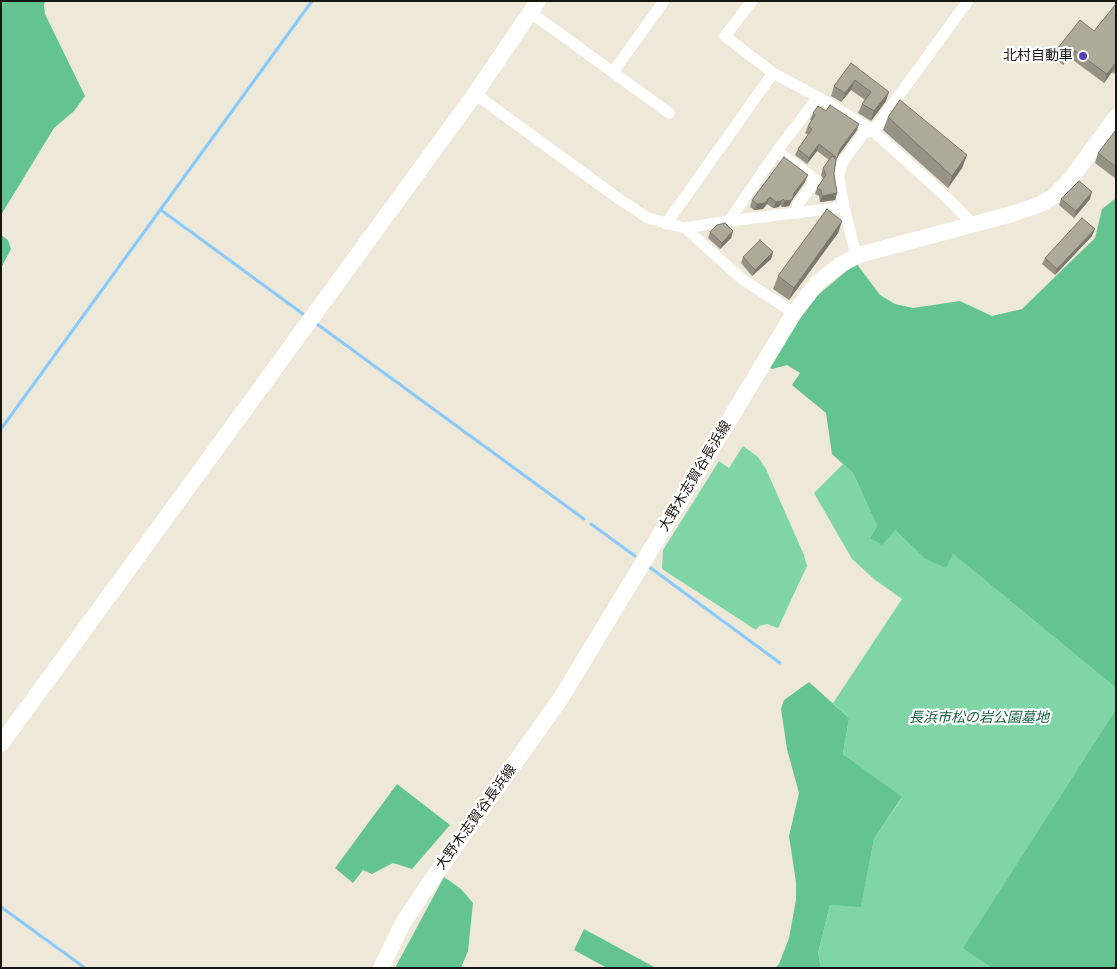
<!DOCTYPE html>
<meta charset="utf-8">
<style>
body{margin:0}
#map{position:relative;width:1117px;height:969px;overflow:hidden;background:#ede8d7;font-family:"Crimson Pro",serif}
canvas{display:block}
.frame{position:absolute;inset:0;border:2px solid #171510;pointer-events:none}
</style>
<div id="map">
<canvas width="1117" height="969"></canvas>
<div class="frame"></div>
</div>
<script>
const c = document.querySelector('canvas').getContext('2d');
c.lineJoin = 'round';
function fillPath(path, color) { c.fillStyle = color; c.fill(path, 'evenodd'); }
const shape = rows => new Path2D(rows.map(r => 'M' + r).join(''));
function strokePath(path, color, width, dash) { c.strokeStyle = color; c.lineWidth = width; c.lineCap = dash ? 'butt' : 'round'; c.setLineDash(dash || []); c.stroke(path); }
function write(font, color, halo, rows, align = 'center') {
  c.font = font + ' "Crimson Pro","Noto Sans JP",serif'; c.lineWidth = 4.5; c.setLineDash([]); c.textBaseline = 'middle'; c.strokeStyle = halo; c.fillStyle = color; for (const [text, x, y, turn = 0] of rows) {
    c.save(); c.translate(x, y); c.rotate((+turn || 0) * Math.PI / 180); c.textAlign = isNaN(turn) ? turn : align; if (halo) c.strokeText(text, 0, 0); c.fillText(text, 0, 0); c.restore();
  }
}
fillPath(shape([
 [743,446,758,457,766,469,804,555,807,566,778,628,767,624,759,626,756,630,662,569,663,550,719,461,729,468],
 [843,464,853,473,877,526,870,538,895,530,925,559,946,567,953,554,1116,688,1116,709,964,947,992,968,821,968,818,953,830,905,861,906,874,839,902,798,843,754,849,718,833,703,902,599,874,579,852,559,814,493]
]), '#7fd5a6');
fillPath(shape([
 [1,1,45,1,44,5,45,14,85,96,74,111,54,128,1,215],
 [1116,198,1116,688,953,554,946,568,925,559,895,530,882,545,870,538,877,526,853,473,832,454,826,413,792,385,800,373,787,365,772,369,769,367,785,338,818,295,856,263,880,295,895,304,913,308,960,301,992,316,1022,309,1095,238,1102,209],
 [1,235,8,240,11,249,1,268],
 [809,682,849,718,843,754,902,797,874,839,861,907,830,905,818,953,821,968,775,968,779,964,789,938,796,900,796,882,789,836,799,793,787,749,781,709,784,700],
 [1116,709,1116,968,992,968,963,948],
 [397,784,450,825,412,869,393,863,372,874,363,870,353,883,335,868],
 [444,877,461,889,473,903,468,951,461,968,395,968],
 [584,929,656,968,607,968,574,950]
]), '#63c491');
strokePath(shape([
 [161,210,303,314],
 [317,324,584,519],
 [1,429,312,1],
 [591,524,635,556],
 [648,566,780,663],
 [1,907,85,968]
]), '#89cafb', 3);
strokePath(shape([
 [752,1,725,36,773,73,818,97,873,131,944,195,967,218,971,225],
 [530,12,669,113],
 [613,72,664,1],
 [475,94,619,199,648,218,685,228,729,221,844,207,854,247,859,255],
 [777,151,816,180,798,204,795,213],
 [844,207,839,179,840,170,844,160,864,133,873,131,968,1],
 [729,221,777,151,818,97],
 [666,224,773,73],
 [685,228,742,279,794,313]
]), '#fff', 11);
strokePath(shape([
 [1,744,475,94,538,1],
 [381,968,403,923,433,878,561,698,794,313,817,283,840,265,859,255,1012,214,1041,204,1054,196,1070,180,1116,117]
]), '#fff', 16);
fillPath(shape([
 [1116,4,1116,71,1114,74,1112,72,1104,83,1069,57,1063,65,1054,58,1057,49,1094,31],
 [851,63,886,101,871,121,858,113,862,104,865,100,851,90,841,102,831,96,834,86],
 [826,111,857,130,838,156,836,160,834,174,837,193,835,200,820,202,819,196,815,194,817,188,823,179,821,175,823,168,829,160,817,151,807,164,795,155,798,149,808,135,805,133,808,126,812,121,810,120,813,113],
 [888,117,967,155,962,168,948,188,883,130],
 [1116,130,1116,179,1095,163,1098,153],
 [805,182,792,200,789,206,782,207,780,205,779,207,773,208,767,204,763,209,754,210,750,207,752,200],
 [1061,199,1090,199,1074,218,1059,205],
 [842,221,838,233,789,300,773,289,778,276],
 [733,231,731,238,720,249,708,238,710,232],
 [1092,236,1055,275,1042,264,1045,258],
 [773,252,771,259,752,276,741,263,743,257]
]), '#969284');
fillPath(shape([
 [1072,49,1069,57,1063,65,1066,56],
 [1115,64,1112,72,1104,83,1107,74],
 [855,80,851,90,841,102,845,93],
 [889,92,886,101,871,121,874,111],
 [859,124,857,130,838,156,834,164,840,149],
 [819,144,817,151,807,164,809,158],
 [967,155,962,168,948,188,952,176],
 [808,175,805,182,792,200,794,193],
 [1092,192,1090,199,1074,218,1076,211],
 [837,193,835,200,820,202,822,196],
 [770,197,767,204,763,209,754,210,757,204],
 [783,199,779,207,773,208,776,202],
 [792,200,789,206,782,207,785,201],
 [842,221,838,233,789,300,794,288],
 [1095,229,1092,236,1055,275,1057,269],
 [733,231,731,238,720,249,722,243],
 [773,252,771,259,752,276,755,270]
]), '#7a776c');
const building = shape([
 [1116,4,1116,65,1115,64,1107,74,1072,49,1066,56,1057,49,1080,20,1094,31,1116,4],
 [851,63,889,92,874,111,862,104,871,92,855,80,845,93,834,86,851,63],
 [900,100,967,155,952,176,888,117,900,100],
 [830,105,859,124,840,149,837,158,819,144,809,158,798,149,812,129,808,126,815,115,813,113,818,106,826,111,830,105],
 [1116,130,1116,167,1098,153,1116,130],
 [832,156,836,159,834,174,837,193,822,196,821,190,817,188,826,175,823,168,832,156],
 [784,157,808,175,794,193,792,200,785,201,783,199,781,201,776,202,770,197,765,203,757,204,752,200,784,157],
 [1079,181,1092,192,1076,211,1061,199,1079,181],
 [827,209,842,221,794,288,778,276,827,209],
 [1082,218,1095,229,1057,269,1045,258,1082,218],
 [725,223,733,231,722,243,710,232,717,225,725,223],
 [760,240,773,252,755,270,743,257,760,240]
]);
fillPath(building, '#aeaa9a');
strokePath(building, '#7a776c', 1);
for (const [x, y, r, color] of [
 [1083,56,5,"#573fb7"]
]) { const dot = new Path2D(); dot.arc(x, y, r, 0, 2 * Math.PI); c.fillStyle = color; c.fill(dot); strokePath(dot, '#fff', 2); }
write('14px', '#171510', '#fff', [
 ["北村自動車",1073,56]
], 'right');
write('14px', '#171510', '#fff', [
 ["大野木志賀谷長浜線",695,476,-59],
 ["大野木志賀谷長浜線",476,817,-54]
]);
write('italic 14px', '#196240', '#fff', [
 ["長浜市松の岩公園墓地",979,718]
]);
</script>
